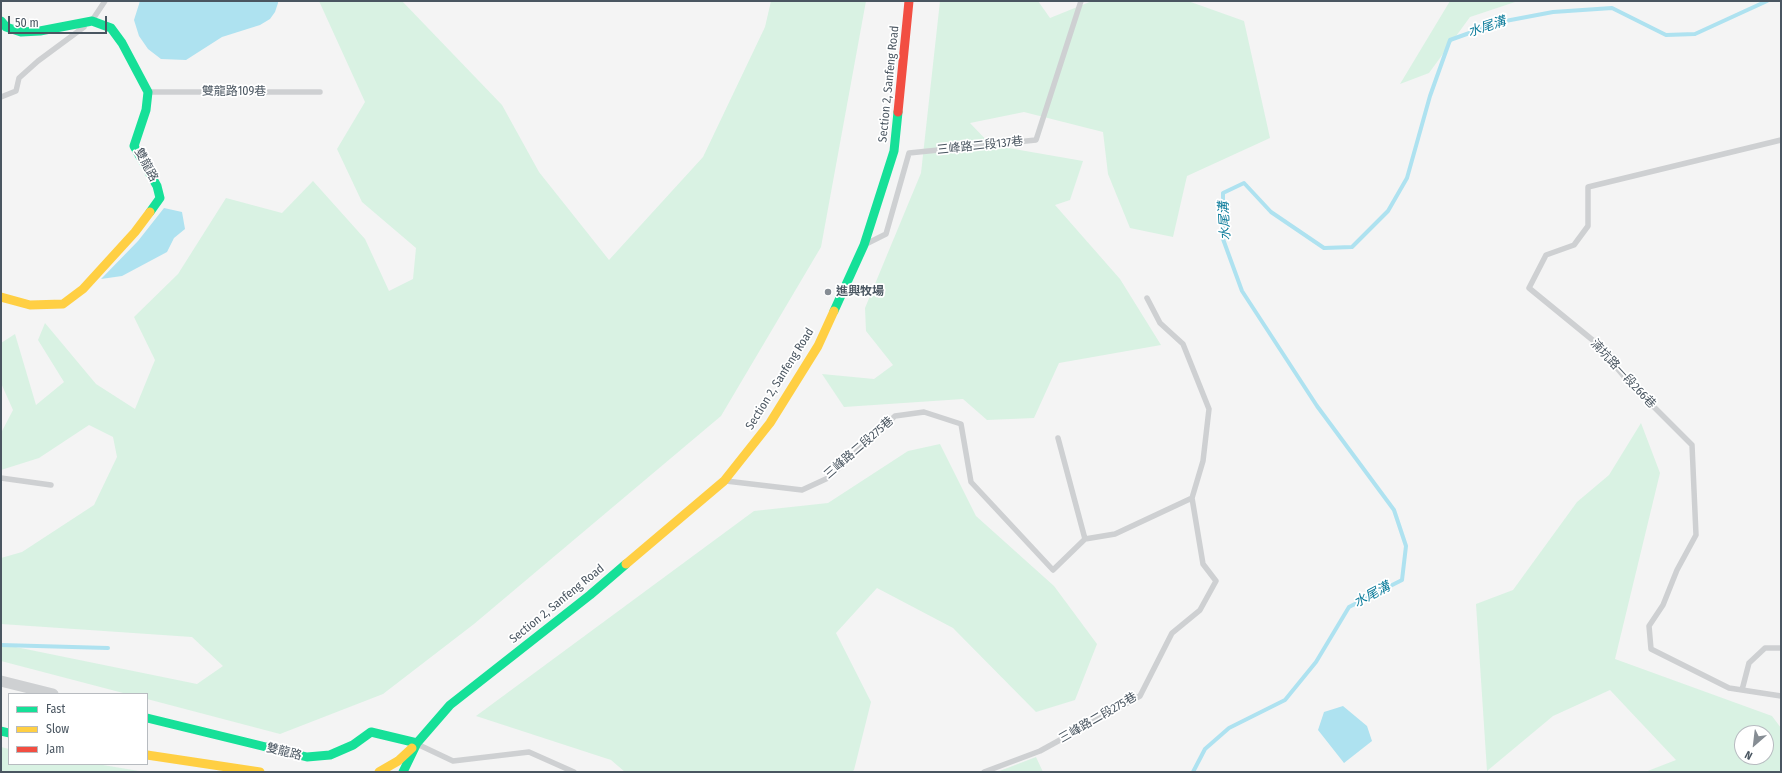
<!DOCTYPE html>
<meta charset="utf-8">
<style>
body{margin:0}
#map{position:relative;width:1782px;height:773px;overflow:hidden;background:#f4f4f4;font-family:"Fira Sans Condensed",sans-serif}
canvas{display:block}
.frame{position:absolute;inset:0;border:2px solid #4a5661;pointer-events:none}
.legend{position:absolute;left:8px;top:693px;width:140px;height:72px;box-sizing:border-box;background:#fff;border:1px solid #b7bbc0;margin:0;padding:5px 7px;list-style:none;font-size:12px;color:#4a5661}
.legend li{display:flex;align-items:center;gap:8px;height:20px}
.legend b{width:20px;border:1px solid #b7bbc0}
.north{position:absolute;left:1734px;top:725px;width:40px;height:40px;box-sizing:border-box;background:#fff;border:1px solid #b7bbc0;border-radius:50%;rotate:208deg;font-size:11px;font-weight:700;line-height:16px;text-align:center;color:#4a5661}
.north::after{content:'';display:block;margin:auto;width:14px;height:18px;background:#868d94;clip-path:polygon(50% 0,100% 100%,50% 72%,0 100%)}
.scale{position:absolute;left:8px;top:16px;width:99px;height:18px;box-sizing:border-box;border:2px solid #4a5661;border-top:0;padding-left:5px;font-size:12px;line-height:14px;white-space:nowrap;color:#4a5661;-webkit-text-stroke:3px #fff;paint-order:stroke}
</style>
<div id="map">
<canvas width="1782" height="773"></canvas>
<div class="frame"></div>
<ul class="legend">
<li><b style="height:5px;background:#16e098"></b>Fast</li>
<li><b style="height:5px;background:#ffcf43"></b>Slow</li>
<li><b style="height:5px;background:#f24e42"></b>Jam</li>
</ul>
<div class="north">N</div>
<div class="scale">50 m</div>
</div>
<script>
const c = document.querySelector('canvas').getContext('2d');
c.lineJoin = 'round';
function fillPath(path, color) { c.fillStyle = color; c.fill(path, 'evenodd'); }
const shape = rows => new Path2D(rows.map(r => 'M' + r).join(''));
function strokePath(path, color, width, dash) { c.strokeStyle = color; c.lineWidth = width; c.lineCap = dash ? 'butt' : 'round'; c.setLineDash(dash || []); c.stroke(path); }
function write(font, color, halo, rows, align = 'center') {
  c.font = font + ' "Fira Sans Condensed","Noto Sans TC",sans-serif'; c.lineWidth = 3.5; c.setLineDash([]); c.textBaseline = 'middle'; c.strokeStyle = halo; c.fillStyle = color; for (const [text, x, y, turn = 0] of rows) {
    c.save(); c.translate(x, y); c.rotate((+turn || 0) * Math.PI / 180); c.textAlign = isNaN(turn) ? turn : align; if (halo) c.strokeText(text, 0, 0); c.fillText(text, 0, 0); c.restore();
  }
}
fillPath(shape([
 [319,1,402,1,502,105,539,172,609,260,703,157,765,27,771,1,866,1,821,247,721,416,474,624,383,694,280,734,147,699,147,694,127,694,1,661,1,644,197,684,223,666,192,637,1,624,1,558,22,552,94,505,117,457,113,437,89,425,39,458,1,470,1,433,13,410,1,383,1,343,15,334,36,405,64,382,38,340,45,323,96,384,135,409,155,360,134,317,178,274,226,198,282,213,313,181,365,239,389,291,413,279,416,248,362,202,337,149,365,102],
 [940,1,1038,1,1050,18,1092,1,1188,1,1244,21,1270,138,1187,176,1173,237,1130,228,1108,174,1103,132,1024,112,970,123,991,145,1083,161,1070,200,1055,205,1120,279,1161,345,1059,363,1034,418,987,420,963,399,844,407,822,374,874,379,893,365,866,331,865,308,921,173],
 [1450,1,1518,1,1470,17,1429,73,1400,84],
 [1641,423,1660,473,1615,659,1772,716,1781,728,1781,772,1645,772,1676,760,1610,690,1553,716,1487,771,1476,604,1513,590,1577,502,1609,475],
 [1742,733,1766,733,1766,757,1742,757],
 [940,444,976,516,1054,586,1097,644,1075,700,1036,712,953,628,877,588,836,633,871,702,854,770,852,772,625,772,611,760,476,716,754,511,828,503,908,451],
 [1,747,9,749,9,764,97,764,145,772,1,772],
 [1036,757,1043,772,997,772]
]), '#d9f2e3');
fillPath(shape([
 [140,1,278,1,278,3,275,12,270,19,260,25,222,37,186,60,161,59,148,49,139,36,134,20],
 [164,208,182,212,185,229,174,238,167,252,122,276,101,279,138,241],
 [1343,706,1367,726,1372,741,1344,763,1318,730,1324,712]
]), '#aee2f0');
strokePath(shape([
 [1,645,108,648],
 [1193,772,1205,749,1229,728,1285,700,1316,662,1349,607,1402,580,1406,546,1394,510,1317,406,1242,291,1223,239,1223,193,1244,183,1271,212,1324,248,1352,247,1388,211,1407,178,1430,96,1450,40,1500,22,1553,12,1612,8,1666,35,1695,34,1767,1]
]), '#aee2f0', 4);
strokePath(shape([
 [93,19,105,1],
 [148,92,320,92],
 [1,97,16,91,19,78,38,61,84,27],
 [1781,140,1588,187,1588,226,1574,245,1546,255,1529,288,1595,342,1627,380,1692,445,1696,535,1677,570,1663,605,1649,626,1651,649,1729,688,1781,696],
 [868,243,886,234,909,153,1036,140,1081,1],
 [1147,298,1160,323,1183,344,1209,409,1203,461,1192,498],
 [1,478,51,485],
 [726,481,802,490,828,478,895,416,924,412,961,424,971,482,1053,570,1085,539,1058,438],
 [1742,690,1749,663,1765,648,1781,648],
 [417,744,453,761,529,752,574,772],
 [984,772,1040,751,1140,696,1172,633,1200,610,1216,581,1203,564,1192,498,1115,534,1085,539]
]), '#ced0d2', 5.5);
strokePath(shape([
 [1,681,53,694]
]), '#ced0d2', 11);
strokePath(shape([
 [1,21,6,27,21,32,40,31,92,21,111,28,122,43,148,92,146,110,134,146,157,186,160,198,150,212],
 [834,311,864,245,894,151,898,112],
 [147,718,307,757,330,755,353,745,371,732,417,743],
 [1,731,9,733],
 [403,772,417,743,450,705,590,595,626,564]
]), '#16e098', 9);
strokePath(shape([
 [1,297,30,305,63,304,83,289,135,232,150,212],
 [626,564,724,481,770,423,818,346,834,311],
 [147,755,260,772],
 [379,772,398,761,412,748]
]), '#ffcf43', 9);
strokePath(shape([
 [898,112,909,1]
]), '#f24e42', 9);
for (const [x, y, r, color] of [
 [828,292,4,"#868d94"]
]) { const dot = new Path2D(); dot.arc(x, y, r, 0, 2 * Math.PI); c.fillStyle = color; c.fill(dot); strokePath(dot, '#fff', 1.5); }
write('12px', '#4a5661', '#fff', [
 ["Section 2, Sanfeng Road",889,84,-84],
 ["雙龍路109巷",234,92],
 ["三峰路二段137巷",980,146,-6],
 ["雙龍路",146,165,62],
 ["湳坑路一段266巷",1623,374,47],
 ["Section 2, Sanfeng Road",780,379,-58],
 ["三峰路二段275巷",859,448,-41],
 ["Section 2, Sanfeng Road",557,604,-39],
 ["三峰路二段275巷",1098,718,-30],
 ["雙龍路",284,752,14]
]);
write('bold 12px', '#4a5661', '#fff', [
 ["進興牧場",836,292]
], 'left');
write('italic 13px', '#0c7c9b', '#fff', [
 ["水尾溝",1487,27,-18],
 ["水尾溝",1225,221,-93],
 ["水尾溝",1372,595,-28]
]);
</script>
